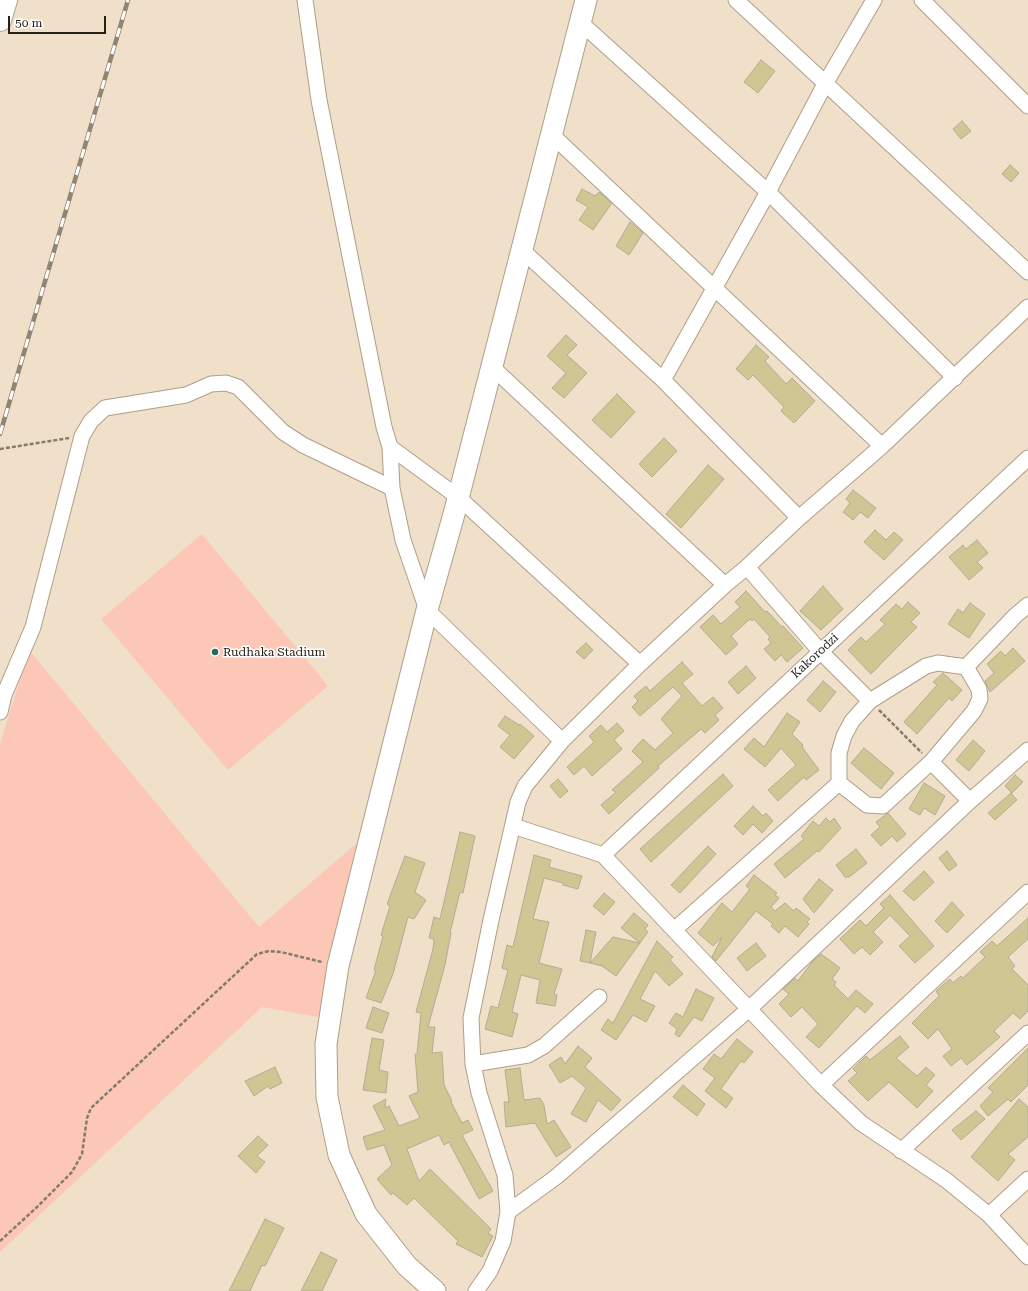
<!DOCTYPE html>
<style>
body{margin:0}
#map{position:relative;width:1028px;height:1291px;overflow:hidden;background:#f0e0c9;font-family:"Roboto Serif",serif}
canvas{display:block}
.scale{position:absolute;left:8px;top:16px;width:98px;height:18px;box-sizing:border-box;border:2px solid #252017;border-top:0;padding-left:5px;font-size:12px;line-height:14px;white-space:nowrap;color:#252017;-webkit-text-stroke:3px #fff;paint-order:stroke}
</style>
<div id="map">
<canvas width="1028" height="1291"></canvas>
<div class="scale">50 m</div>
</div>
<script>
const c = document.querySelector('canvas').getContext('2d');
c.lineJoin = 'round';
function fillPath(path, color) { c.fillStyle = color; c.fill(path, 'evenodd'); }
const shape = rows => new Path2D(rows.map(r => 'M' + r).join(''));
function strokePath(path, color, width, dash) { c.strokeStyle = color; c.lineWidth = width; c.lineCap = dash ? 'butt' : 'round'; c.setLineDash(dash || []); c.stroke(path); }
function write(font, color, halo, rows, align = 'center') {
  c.font = font + ' "Roboto Serif",serif'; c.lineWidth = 3; c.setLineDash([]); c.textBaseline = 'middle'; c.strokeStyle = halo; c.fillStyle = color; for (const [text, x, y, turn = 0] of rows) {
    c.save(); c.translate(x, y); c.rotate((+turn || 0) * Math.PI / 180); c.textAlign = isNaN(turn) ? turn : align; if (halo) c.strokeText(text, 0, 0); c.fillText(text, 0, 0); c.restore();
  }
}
fillPath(shape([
 [202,534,328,686,228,770,101,619],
 [29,650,259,927,356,844,318,1017,262,1007,0,1252,0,744]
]), '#fcc7b6');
const building = shape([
 [761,60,775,71,758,93,744,82,761,60],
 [962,121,971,131,961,139,953,129,962,121],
 [1010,165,1019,173,1011,182,1002,174,1010,165],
 [582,189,595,196,599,192,612,203,593,230,579,220,588,207,576,200,582,189],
 [630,222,643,233,629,255,616,246,630,222],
 [566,335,577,345,567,355,587,373,564,398,552,388,566,373,547,356,566,335],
 [756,345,769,357,765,361,786,384,792,378,815,401,794,423,781,411,784,407,753,375,748,380,736,369,756,345],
 [617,394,635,412,611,438,592,420,617,394],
 [664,438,677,451,652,477,639,464,664,438],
 [708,465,724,479,681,528,666,514,708,465],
 [853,490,876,508,868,518,860,512,853,520,843,512,850,503,846,499,853,490],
 [875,530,886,540,894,532,903,540,884,560,864,542,875,530],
 [977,540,988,553,977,562,983,568,969,580,949,557,963,545,966,549,977,540],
 [823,586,843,609,821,630,800,611,823,586],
 [746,591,765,612,767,611,782,627,783,626,803,648,787,662,781,655,775,661,764,649,771,643,768,639,770,637,754,619,752,621,750,619,731,636,738,644,726,655,700,627,713,615,721,624,740,607,735,602,746,591],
 [908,602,920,613,911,622,917,627,871,674,848,650,861,637,866,642,885,624,880,620,896,604,902,609,908,602],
 [970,603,985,614,969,638,948,624,958,609,963,613,970,603],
 [586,643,593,650,584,659,576,652,586,643],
 [1013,648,1025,661,990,692,985,681,994,673,987,664,1001,651,1005,656,1013,648],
 [682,662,693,674,682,683,702,706,713,697,723,708,715,715,719,720,705,733,701,729,658,766,659,768,609,814,601,805,616,792,612,790,643,762,632,751,643,739,655,750,673,733,661,719,682,696,673,687,640,716,632,707,638,701,634,696,646,686,650,691,682,662],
 [746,666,756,678,738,694,728,682,746,666],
 [943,673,962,690,952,701,949,698,917,734,904,722,937,685,933,682,943,673],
 [823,681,836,692,820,712,807,700,823,681],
 [787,713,800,722,792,734,803,745,802,747,819,770,806,780,804,777,778,801,768,790,796,765,781,748,765,767,744,749,754,738,764,747,787,713],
 [505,716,519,725,520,724,534,736,514,759,500,747,510,735,498,726,505,716],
 [617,723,624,731,614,740,622,749,592,776,584,766,574,775,567,767,594,742,589,736,601,725,607,732,617,723],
 [973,740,985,751,969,771,956,760,973,740],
 [864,748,894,773,881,789,851,763,864,748],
 [723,774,733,786,651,862,640,849,723,774],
 [1015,775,1023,782,1012,793,1005,786,1015,775],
 [558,779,568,791,560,798,550,786,558,779],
 [924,783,945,796,935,815,924,808,920,815,909,809,924,783],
 [1011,793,1017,800,995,820,988,813,1011,793],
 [753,806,763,816,766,813,773,821,762,833,753,824,743,835,734,826,753,806],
 [888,813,906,834,897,842,892,836,881,846,871,835,880,827,876,822,888,813],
 [826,818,830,822,834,818,841,828,819,852,817,851,785,878,774,864,804,839,801,836,813,821,819,826,826,818],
 [460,832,475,836,463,893,460,892,450,933,451,933,445,965,428,1027,435,1027,432,1053,442,1052,444,1085,452,1101,451,1102,462,1123,468,1120,473,1130,462,1135,493,1191,479,1199,449,1142,444,1145,439,1135,407,1149,419,1181,430,1169,491,1229,488,1233,493,1236,482,1257,456,1244,458,1241,414,1198,407,1205,393,1193,391,1195,377,1179,392,1165,384,1145,367,1150,363,1137,385,1130,373,1106,386,1099,385,1108,389,1106,399,1126,420,1118,409,1096,418,1092,415,1054,417,1054,421,1013,416,1012,433,949,434,939,429,938,434,917,440,919,460,832],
 [708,846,716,854,680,893,671,885,708,846],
 [856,849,867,863,849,877,845,877,836,865,856,849],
 [947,851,957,865,949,871,939,858,947,851],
 [534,855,551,860,549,867,582,876,578,889,563,885,563,883,544,878,533,919,549,922,539,963,562,969,554,994,557,995,555,1006,536,1003,540,980,521,975,512,1012,518,1014,512,1037,485,1029,491,1006,498,1008,508,970,502,968,507,945,513,947,534,855],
 [405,856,425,863,415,892,426,900,414,919,408,917,393,974,381,1003,366,998,376,970,374,970,383,936,381,935,390,906,387,904,405,856],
 [924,871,934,882,914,901,903,891,924,871],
 [754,875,777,893,775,895,779,898,771,907,775,911,785,903,794,911,796,908,810,919,807,922,809,924,798,937,785,926,779,933,771,926,773,924,756,911,716,961,712,957,722,937,713,946,698,933,722,903,732,912,750,889,746,886,754,875],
 [819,879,833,890,814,913,803,899,819,879],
 [604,893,615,902,604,915,593,906,604,893],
 [890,895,934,946,915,963,899,946,910,936,890,915,873,932,883,942,870,955,862,947,854,954,840,939,860,920,866,926,884,908,880,904,890,895],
 [952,902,964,915,947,933,935,921,952,902],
 [634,913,648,925,645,929,648,932,640,943,621,928,634,913],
 [1028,918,1028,939,1008,957,1015,966,1012,969,1028,985,1028,1011,1020,1019,1013,1013,994,1031,1000,1037,967,1065,961,1058,951,1066,943,1056,952,1049,938,1029,928,1039,912,1023,939,996,936,991,950,979,953,983,961,976,963,978,985,957,980,952,992,941,997,946,1028,918],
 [586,930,596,932,590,963,580,961,586,930],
 [613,937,640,943,616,976,602,966,590,963,613,937],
 [657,941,673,957,670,960,683,974,669,986,655,971,640,999,655,1006,646,1022,633,1015,616,1040,601,1030,608,1019,613,1023,657,941],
 [756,943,766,956,747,971,737,958,756,943],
 [821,954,840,968,832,979,836,982,834,985,848,999,856,990,873,1004,865,1013,857,1006,819,1048,806,1037,818,1024,802,1007,791,1017,779,1004,789,994,783,989,795,978,798,981,812,962,821,954],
 [696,989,714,998,702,1021,694,1017,679,1037,675,1034,677,1029,669,1023,676,1013,683,1017,696,989],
 [373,1007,389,1013,382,1033,366,1028,373,1007],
 [900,1036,909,1047,896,1058,917,1076,926,1067,935,1075,926,1085,933,1091,917,1108,889,1082,868,1101,848,1081,857,1073,853,1069,866,1056,870,1060,900,1036],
 [372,1038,384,1040,379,1070,388,1072,386,1093,363,1090,372,1038],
 [737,1039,753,1052,744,1063,741,1061,721,1089,733,1098,726,1108,705,1091,715,1078,703,1069,714,1054,721,1059,737,1039],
 [578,1046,592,1058,585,1067,621,1100,611,1111,598,1100,586,1122,571,1114,586,1088,572,1076,560,1083,549,1065,561,1057,565,1064,578,1046],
 [1028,1048,1028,1085,1011,1102,1008,1099,988,1116,980,1106,993,1092,988,1088,1028,1048],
 [275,1067,282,1083,270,1089,268,1086,254,1096,245,1081,275,1067],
 [520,1068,524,1100,540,1098,544,1105,547,1124,554,1120,571,1147,556,1157,535,1123,506,1127,504,1102,509,1102,505,1070,520,1068],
 [683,1085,705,1104,697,1116,673,1097,683,1085],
 [1019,1099,1028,1107,1028,1137,1008,1154,1015,1160,998,1181,971,1157,1019,1099],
 [976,1111,985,1119,961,1140,952,1130,976,1111],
 [258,1136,268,1145,257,1156,265,1162,256,1173,238,1156,258,1136],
 [265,1219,284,1228,265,1266,262,1265,250,1291,229,1291,265,1219],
 [321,1252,337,1260,322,1291,301,1291,321,1252]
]);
fillPath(building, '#d0c693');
strokePath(building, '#b1ac93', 1);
const street = shape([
 [305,0,319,100,384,427,390,447,458,497,640,664],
 [736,0,1028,272],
 [922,0,1028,106],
 [580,22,768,192,955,378],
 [552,135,882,446],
 [522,250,663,380,799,518],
 [492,367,725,585],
 [663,380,768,192,825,84,874,0],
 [390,447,392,488,403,540,427,610,562,741],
 [747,567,820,651,870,701,926,666,938,663,966,667,1016,615,1028,605],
 [0,712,4,695,33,627,82,436,91,421,105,408,186,395,211,384,226,383,238,387,283,432,303,445,392,488],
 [931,762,970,801],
 [839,783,839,753,844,736,852,721,870,701],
 [513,826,603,855,821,1085,861,1123,946,1180,989,1215,1028,1257],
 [603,855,1028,458],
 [674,930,839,783,867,805,883,806,931,762,974,711,980,699,979,689,966,667],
 [473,1064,528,1055,544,1046,599,997],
 [821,1085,1028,892],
 [901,1151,1028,1033],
 [508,1212,556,1177,749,1009,970,801,1028,750],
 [989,1215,1028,1179],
 [476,1291,490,1271,503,1241,508,1212,505,1175,479,1093,473,1064,471,1018,491,920,518,802,525,786,562,741,640,664,725,585,747,567,799,518,882,446,1028,307]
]);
const secondary = shape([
 [435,1291,407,1266,366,1214,339,1155,327,1097,326,1044,338,966,427,610,454,514,586,0]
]);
const highway = shape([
 [0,20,6,0]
]);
strokePath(street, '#ad9f88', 17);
strokePath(secondary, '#ad9f88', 23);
strokePath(highway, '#ad9f88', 24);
strokePath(shape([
 [0,449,69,438],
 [879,710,922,753],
 [0,1241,36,1208,72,1172,82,1154,87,1118,91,1108,257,954,269,951,281,952,322,962]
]), '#857a6b', 2.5, [4, 2]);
strokePath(street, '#fff', 15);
strokePath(secondary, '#fff', 21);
strokePath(highway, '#fff', 22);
const rail = shape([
 [0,434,128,0]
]);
strokePath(rail, '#908574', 4.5);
strokePath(rail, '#fff', 3, [9]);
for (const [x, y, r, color] of [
 [215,652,4,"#266a5d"]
]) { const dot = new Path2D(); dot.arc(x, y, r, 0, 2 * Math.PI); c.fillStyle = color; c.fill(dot); strokePath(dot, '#fff', 1.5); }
write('12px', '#252017', '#fff', [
 ["Rudhaka Stadium",223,652]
], 'left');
write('12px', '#252017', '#fff', [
 ["Kakorodzi",815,656,-43]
]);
</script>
